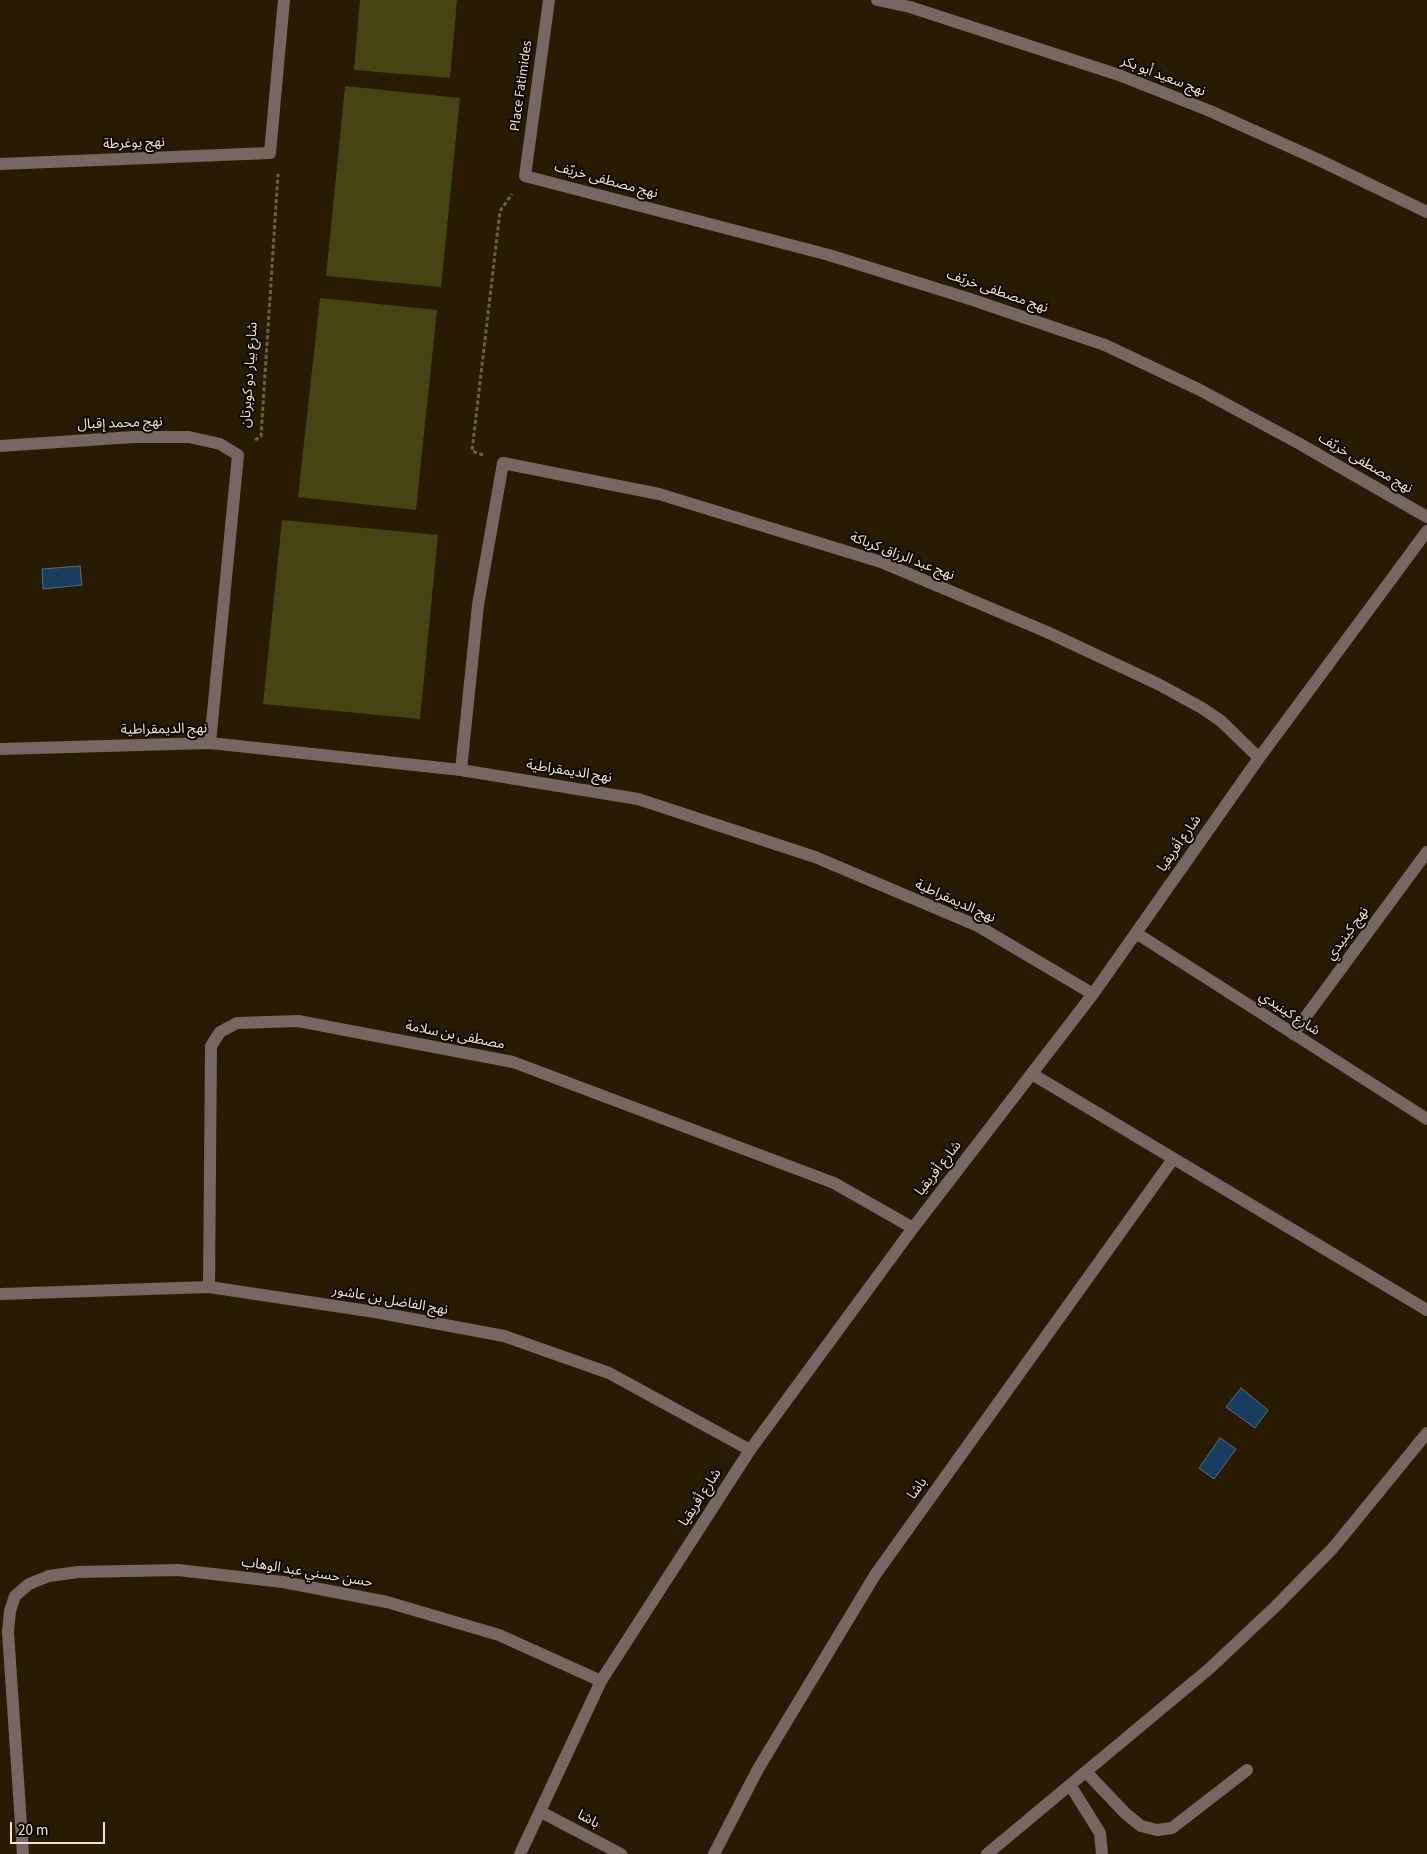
<!DOCTYPE html>
<meta charset="utf-8">
<style>
body{margin:0}
#map{position:relative;width:1427px;height:1854px;overflow:hidden;background:#291b01;font-family:"Source Sans 3",sans-serif}
canvas{display:block}
.scale{position:absolute;left:10px;top:1822px;width:95px;height:22px;box-sizing:border-box;border:2px solid #ece3d3;border-top:0;padding-left:6px;font-size:15px;line-height:18px;white-space:nowrap;color:#ece3d3;-webkit-text-stroke:4px #0d0701;paint-order:stroke}
</style>
<div id="map">
<canvas width="1427" height="1854"></canvas>
<div class="scale">20 m</div>
</div>
<script>
const c = document.querySelector('canvas').getContext('2d');
c.lineJoin = 'round';
function fillPath(path, color) { c.fillStyle = color; c.fill(path, 'evenodd'); }
const shape = rows => new Path2D(rows.map(r => 'M' + r).join(''));
function strokePath(path, color, width, dash) { c.strokeStyle = color; c.lineWidth = width; c.lineCap = dash ? 'butt' : 'round'; c.setLineDash(dash || []); c.stroke(path); }
function write(font, color, halo, rows, align = 'center') {
  c.font = font + ' "Source Sans 3","Noto Sans Arabic",sans-serif'; c.lineWidth = 4; c.setLineDash([]); c.textBaseline = 'middle'; c.strokeStyle = halo; c.fillStyle = color; for (const [text, x, y, turn = 0] of rows) {
    c.save(); c.translate(x, y); c.rotate((+turn || 0) * Math.PI / 180); c.textAlign = isNaN(turn) ? turn : align; if (halo) c.strokeText(text, 0, 0); c.fillText(text, 0, 0); c.restore();
  }
}
fillPath(shape([
 [360,0,457,0,450,78,354,70],
 [345,86,460,98,441,287,326,276],
 [320,298,437,310,416,510,298,497],
 [282,520,438,535,420,719,263,704]
]), '#434512');
const water = shape([
 [80,566,82,585,43,589,42,569,80,566],
 [1241,1388,1268,1410,1255,1428,1226,1407,1241,1388],
 [1220,1438,1236,1449,1214,1479,1199,1468,1220,1438]
]);
fillPath(water, '#193c5f');
strokePath(water, '#586e82', 1);
strokePath(shape([
 [255,440,261,436,278,174],
 [483,455,472,451,500,211,512,194]
]), '#6d614a', 3, [4, 2.5]);
strokePath(shape([
 [549,0,525,176,829,255,970,299,1105,345,1200,390,1300,444,1427,517],
 [877,0,910,7,1119,75,1210,111,1319,160,1427,212],
 [0,164,270,153,284,0],
 [0,446,133,437,189,437,220,444,238,455,210,743],
 [0,749,210,743,461,770,638,799,815,857,978,926,1093,994],
 [461,770,478,605,503,463,659,494,881,562,1047,632,1158,684,1202,708,1221,721,1259,758],
 [1136,933,1427,1119],
 [1293,1034,1427,852],
 [1032,1074,1427,1310],
 [209,1287,211,1046,220,1032,237,1023,298,1021,513,1062,834,1183,913,1228],
 [0,1294,209,1287,375,1312,504,1336,609,1373,750,1450],
 [1086,1772,1126,1814,1141,1826,1157,1830,1172,1828,1247,1770],
 [1070,1785,1100,1833,1102,1854],
 [541,1812,621,1854],
 [23,1854,8,1632,10,1611,15,1596,29,1584,49,1576,78,1572,178,1570,283,1582,387,1602,499,1635,601,1681],
 [520,1854,601,1681,750,1450,913,1228,1093,994,1259,758,1427,531],
 [714,1854,758,1769,875,1575,1173,1159],
 [987,1854,1209,1669,1276,1606,1333,1548,1427,1433]
]), '#766762', 12);
write('14px', '#ece3d3', '#0d0701', [
 ["نهج سعيد أبو بكر",1163,77,21],
 ["Place Fatimides",522,86,-82],
 ["نهج يوغرطة",134,144,-2],
 ["نهج مصطفى خريّف",606,181,15],
 ["نهج مصطفى خريّف",997,292,19],
 ["شارع بيار دو كوبرتان",250,375,-86],
 ["نهج محمد إقبال",120,424,-2],
 ["نهج مصطفى خريّف",1365,464,30],
 ["نهج عبد الرزاق كرباكة",902,557,21],
 ["نهج الديمقراطية",164,730,-1],
 ["نهج الديمقراطية",569,772,9],
 ["شارع أفريقيا",1180,844,-55],
 ["نهج الديمقراطية",955,902,24],
 ["نهج كينيدي",1348,934,-54],
 ["شارع كينيدي",1289,1014,33],
 ["مصطفى بن سلامة",455,1036,11],
 ["شارع أفريقيا",939,1169,-52],
 ["نهج الفاضل بن عاشور",390,1301,10],
 ["باشا",918,1489,-54],
 ["شارع أفريقيا",701,1498,-57],
 ["حسن حسني عبد الوهاب",307,1573,9],
 ["باشا",588,1820,28]
]);
</script>
